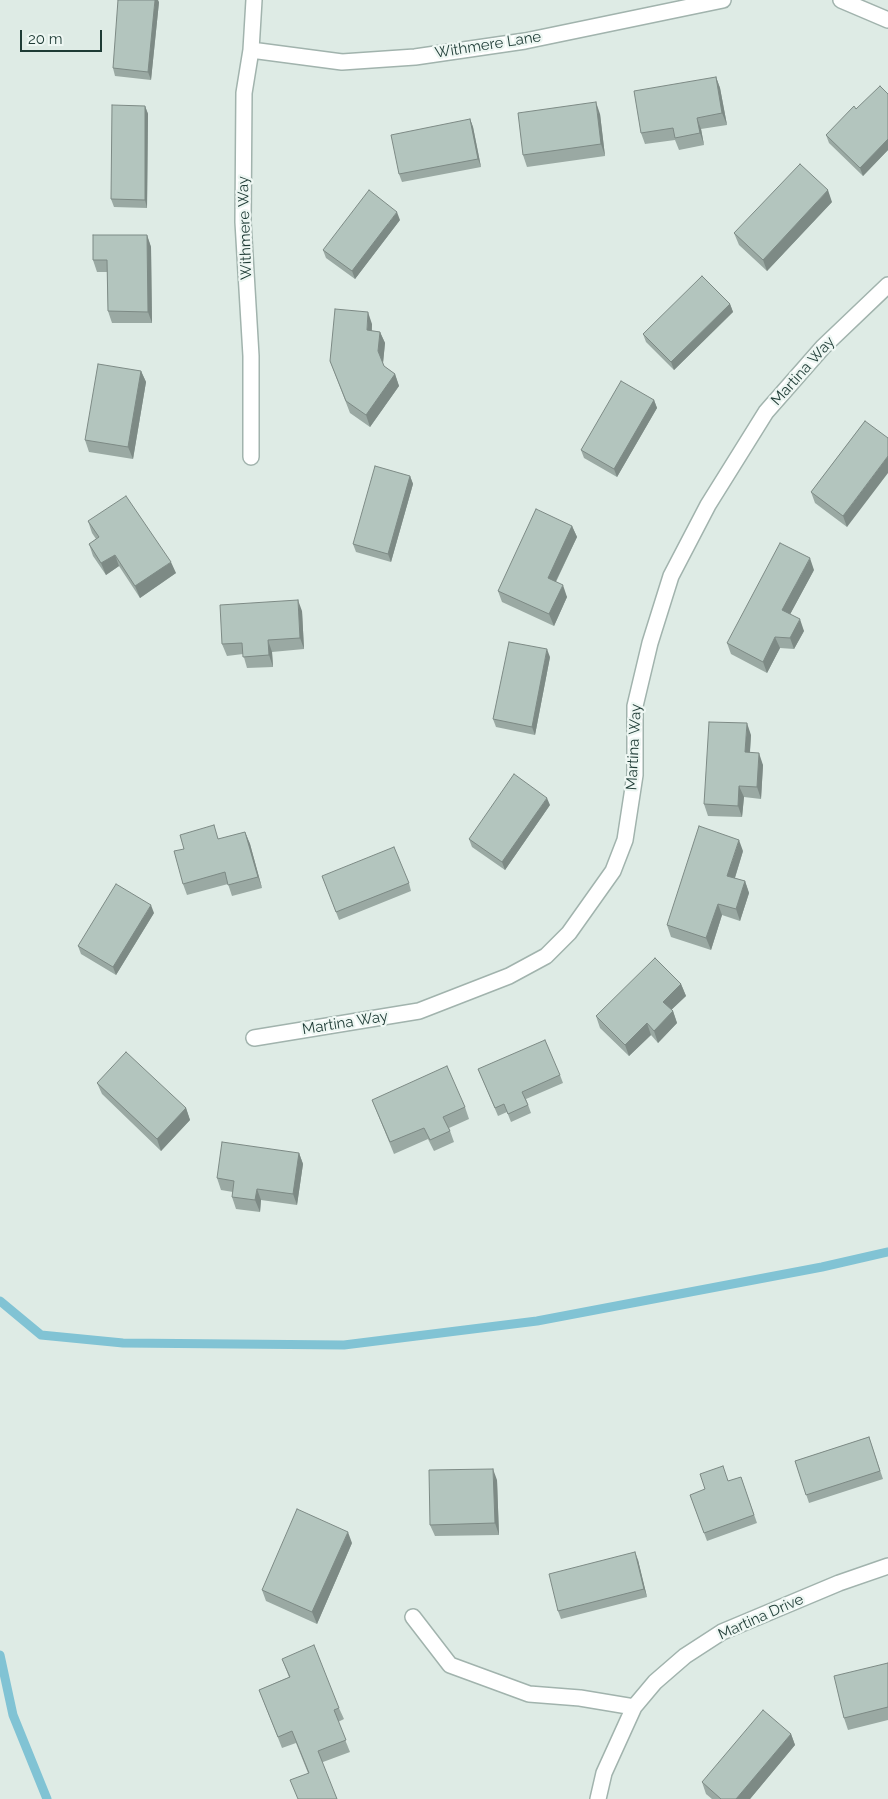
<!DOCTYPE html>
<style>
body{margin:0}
#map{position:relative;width:888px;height:1799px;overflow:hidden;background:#deebe5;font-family:Raleway,sans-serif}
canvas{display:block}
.scale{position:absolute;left:20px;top:30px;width:82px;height:22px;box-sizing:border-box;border:2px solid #1e3b35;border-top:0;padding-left:6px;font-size:15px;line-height:18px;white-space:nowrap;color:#1e3b35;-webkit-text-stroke:4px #eef7f3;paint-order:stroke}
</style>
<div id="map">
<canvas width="888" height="1799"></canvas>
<div class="scale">20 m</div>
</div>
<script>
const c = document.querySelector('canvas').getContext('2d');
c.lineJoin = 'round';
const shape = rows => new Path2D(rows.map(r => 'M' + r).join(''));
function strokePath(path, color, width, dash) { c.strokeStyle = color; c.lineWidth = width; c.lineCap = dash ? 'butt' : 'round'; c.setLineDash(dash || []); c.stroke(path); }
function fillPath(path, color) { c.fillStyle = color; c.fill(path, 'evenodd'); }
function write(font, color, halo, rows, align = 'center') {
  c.font = font + ' Raleway,sans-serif'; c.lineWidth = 4.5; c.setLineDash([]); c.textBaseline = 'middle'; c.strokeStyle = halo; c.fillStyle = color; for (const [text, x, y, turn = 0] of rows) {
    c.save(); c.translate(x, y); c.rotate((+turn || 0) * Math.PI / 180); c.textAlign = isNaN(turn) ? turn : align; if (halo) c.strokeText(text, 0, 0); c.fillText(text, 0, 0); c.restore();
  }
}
strokePath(shape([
 [0,1301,41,1335,123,1343,344,1345,537,1321,822,1267,888,1252],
 [0,1655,13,1715,47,1799]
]), '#81c3d4', 9);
const street = shape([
 [841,0,888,20],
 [251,50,342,62,415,57,525,41,723,0],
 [251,457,251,356,243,222,244,93,251,50,254,0],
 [254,1038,419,1011,509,976,546,956,569,933,613,871,625,840,635,775,635,706,650,643,671,576,708,505,766,412,823,347,888,285],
 [413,1617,450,1665,529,1694,580,1698,634,1707],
 [598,1799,604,1773,634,1707,655,1682,685,1656,722,1632,839,1583,888,1566]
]);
strokePath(street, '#a1b3ad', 18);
strokePath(street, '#fff', 15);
fillPath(shape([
 [159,2,151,80,115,76,113,68],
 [716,77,720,88,727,125,701,129,704,145,679,150,675,140,645,144,641,133],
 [888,94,888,150,863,176,829,143,826,135],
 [145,106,148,114,147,208,114,207,111,199],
 [600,114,605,156,527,167,523,155],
 [470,119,473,127,481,167,402,182,399,174],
 [832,202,767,271,739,245,734,233],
 [400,220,355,279,326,258,323,250],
 [147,235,151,247,152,323,112,323,108,311,107,272,97,272,93,260],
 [730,304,733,312,674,370,646,342,643,334],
 [372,324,372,331,380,332,385,343,383,363,384,366,395,374,399,386,370,427,350,413,330,361],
 [141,371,146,382,133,459,89,452,85,440],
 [654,400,657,408,617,477,584,458,581,450],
 [865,421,847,527,815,503,811,492],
 [410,476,413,484,391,562,356,552,353,544],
 [88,521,176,573,140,598,119,566,106,575,93,556,89,544,96,539,92,533],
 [572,526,577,537,556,582,567,597,554,626,502,602,498,591],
 [814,570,790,614,804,631,794,649,780,648,767,673,731,654,727,643],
 [302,611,304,649,272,652,273,667,247,668,243,654,227,656,222,644],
 [550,657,535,735,496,727,493,719],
 [751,735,750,753,763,765,761,799,744,797,742,817,708,816,704,804],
 [550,805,505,870,472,847,469,839],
 [245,832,250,844,262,888,232,896,228,884,187,895,183,884,184,849],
 [743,851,735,878,745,881,749,893,740,921,722,915,711,950,671,937,667,925],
 [322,876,409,883,411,891,339,920],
 [154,913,116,975,81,954,78,946],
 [681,984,686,996,671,1010,673,1011,677,1023,658,1043,651,1035,629,1056,600,1028,596,1016],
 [478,1069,560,1075,563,1083,526,1099,531,1113,511,1122,507,1112,498,1116],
 [97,1083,186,1108,190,1120,161,1151,102,1094],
 [372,1100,465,1107,469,1119,449,1128,454,1142,434,1151,428,1139,394,1154],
 [299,1153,303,1164,297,1205,261,1200,260,1212,236,1209,232,1197,233,1192,221,1190,217,1178],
 [869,1437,883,1479,809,1503,795,1461],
 [741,1477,757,1523,707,1541,690,1495],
 [497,1480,499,1535,435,1536,430,1525],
 [352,1543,317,1624,266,1601,262,1590],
 [638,1560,647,1597,561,1619,558,1611],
 [282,1659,339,1708,344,1719,338,1722,350,1752,323,1762,308,1773,296,1743,282,1748,259,1690,289,1677],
 [888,1663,888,1720,848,1730,844,1718],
 [791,1734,795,1745,750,1799,712,1799,706,1794,702,1782]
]), '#9aa9a3');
fillPath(shape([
 [155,0,158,0,159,2,151,80,148,72],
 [716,77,720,88,727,125,722,113],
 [596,102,600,114,605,156,601,144],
 [145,106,148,114,147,208,145,200],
 [697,118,701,129,704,145,700,133],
 [470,119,473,127,481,167,478,159],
 [888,139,888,150,863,176,860,168],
 [828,190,832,202,767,271,763,260],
 [397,212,400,220,355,279,352,271],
 [147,235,151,247,152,323,148,312],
 [730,304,733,312,674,370,671,362],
 [368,312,372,324,371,342,367,330],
 [380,332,385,343,383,363,378,351],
 [141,371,146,382,133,459,128,447],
 [395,374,399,386,370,427,366,415],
 [654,400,657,408,617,477,614,469],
 [888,456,888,473,847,527,843,516],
 [410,476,413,484,391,562,388,554],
 [572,526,577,537,552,589,548,578],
 [115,555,119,566,106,575,101,563],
 [810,558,814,570,786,622,782,610],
 [171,562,176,573,140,598,135,586],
 [563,585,567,597,554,626,549,614],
 [298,600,302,611,304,649,300,638],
 [800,619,804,631,794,649,790,638],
 [775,637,780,648,767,673,763,662],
 [268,640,272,652,273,667,269,655],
 [547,649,550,657,535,735,532,727],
 [747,723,751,735,749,764,745,752],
 [759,753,763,765,761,799,757,787],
 [739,786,744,797,742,817,738,806],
 [547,798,550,805,505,870,502,862],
 [245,832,250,844,262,888,258,877],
 [739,840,743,851,732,887,727,876],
 [745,881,749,893,740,921,736,909],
 [718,904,722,915,711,950,706,938],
 [151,905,154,913,116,975,113,967],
 [681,984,686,996,668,1013,663,1002],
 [673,1011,677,1023,658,1043,654,1031],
 [647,1023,651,1035,629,1056,625,1045],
 [186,1108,190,1120,161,1151,157,1139],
 [299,1153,303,1164,297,1205,293,1194],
 [257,1189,261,1200,260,1212,255,1200],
 [493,1469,497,1480,499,1535,495,1523],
 [348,1532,352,1543,317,1624,312,1612],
 [635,1552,638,1560,647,1597,644,1589],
 [791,1734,795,1745,750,1799,736,1799]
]), '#7d8a85');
const building = shape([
 [118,0,155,0,148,72,113,68,118,0],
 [716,77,722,113,697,118,700,133,675,138,673,128,641,133,634,91,716,77],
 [880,86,888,94,888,139,860,168,826,135,854,106,856,109,880,86],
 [596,102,601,144,523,155,518,113,596,102],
 [112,105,145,106,145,200,111,199,112,105],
 [470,119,478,159,399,174,391,135,470,119],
 [800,164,828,190,763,260,734,233,800,164],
 [369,190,397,212,352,271,323,250,369,190],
 [93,235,147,235,148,312,108,311,107,260,93,260,93,235],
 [702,276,730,304,671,362,643,334,702,276],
 [335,309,368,312,367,330,380,332,378,351,384,366,395,374,366,415,346,401,330,361,335,309],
 [98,364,141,371,128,447,85,440,98,364],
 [621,381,654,400,614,469,581,450,621,381],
 [865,421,888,438,888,456,843,516,811,492,865,421],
 [375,466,410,476,388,554,353,544,375,466],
 [126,496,171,562,135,586,115,555,101,563,89,544,99,537,88,521,126,496],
 [536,509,572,526,548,578,563,585,549,614,498,591,536,509],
 [780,543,810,558,782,610,800,619,790,638,775,637,763,662,727,643,780,543],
 [298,600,300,638,268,640,269,655,243,657,242,643,222,644,220,605,298,600],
 [509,642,547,649,532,727,493,719,509,642],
 [709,722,747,723,745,752,759,753,757,787,739,786,738,806,704,804,709,722],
 [514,774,547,798,502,862,469,839,514,774],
 [214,825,218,839,245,832,258,877,228,885,225,872,183,884,174,851,184,849,180,835,214,825],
 [699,826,739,840,727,876,745,881,736,909,718,904,706,938,667,925,699,826],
 [394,847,409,883,336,912,322,876,394,847],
 [116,884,151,905,113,967,78,946,116,884],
 [655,958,681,984,663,1002,673,1011,654,1031,647,1023,625,1045,596,1016,655,958],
 [545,1040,560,1075,522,1092,528,1105,508,1114,504,1104,495,1108,478,1069,545,1040],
 [126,1052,186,1108,157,1139,97,1083,126,1052],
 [447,1066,465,1107,443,1117,450,1131,430,1140,424,1128,390,1142,372,1100,447,1066],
 [222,1142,299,1153,293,1194,257,1189,255,1200,232,1197,234,1181,217,1178,222,1142],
 [869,1437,880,1471,806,1495,795,1461,869,1437],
 [723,1466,728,1481,741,1477,754,1515,704,1533,690,1495,705,1489,700,1474,723,1466],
 [493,1469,495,1523,430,1525,429,1470,493,1469],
 [297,1509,348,1532,312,1612,262,1590,297,1509],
 [635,1552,644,1589,558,1611,549,1574,635,1552],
 [314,1645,339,1708,334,1710,346,1740,318,1751,337,1799,298,1799,290,1780,309,1773,292,1731,278,1737,259,1690,290,1677,282,1659,314,1645],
 [888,1663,888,1707,844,1718,834,1676,888,1663],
 [763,1710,791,1734,736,1799,721,1799,702,1782,763,1710]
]);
fillPath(building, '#b3c5be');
strokePath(building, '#7d8a85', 1);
write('15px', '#1e3b35', '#eef7f3', [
 ["Withmere Lane",488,45,-9],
 ["Withmere Way",245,228,-92],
 ["Martina Way",803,371,-48],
 ["Martina Way",634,747,-87],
 ["Martina Way",345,1023,-9],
 ["Martina Drive",761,1617,-24]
]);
</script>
